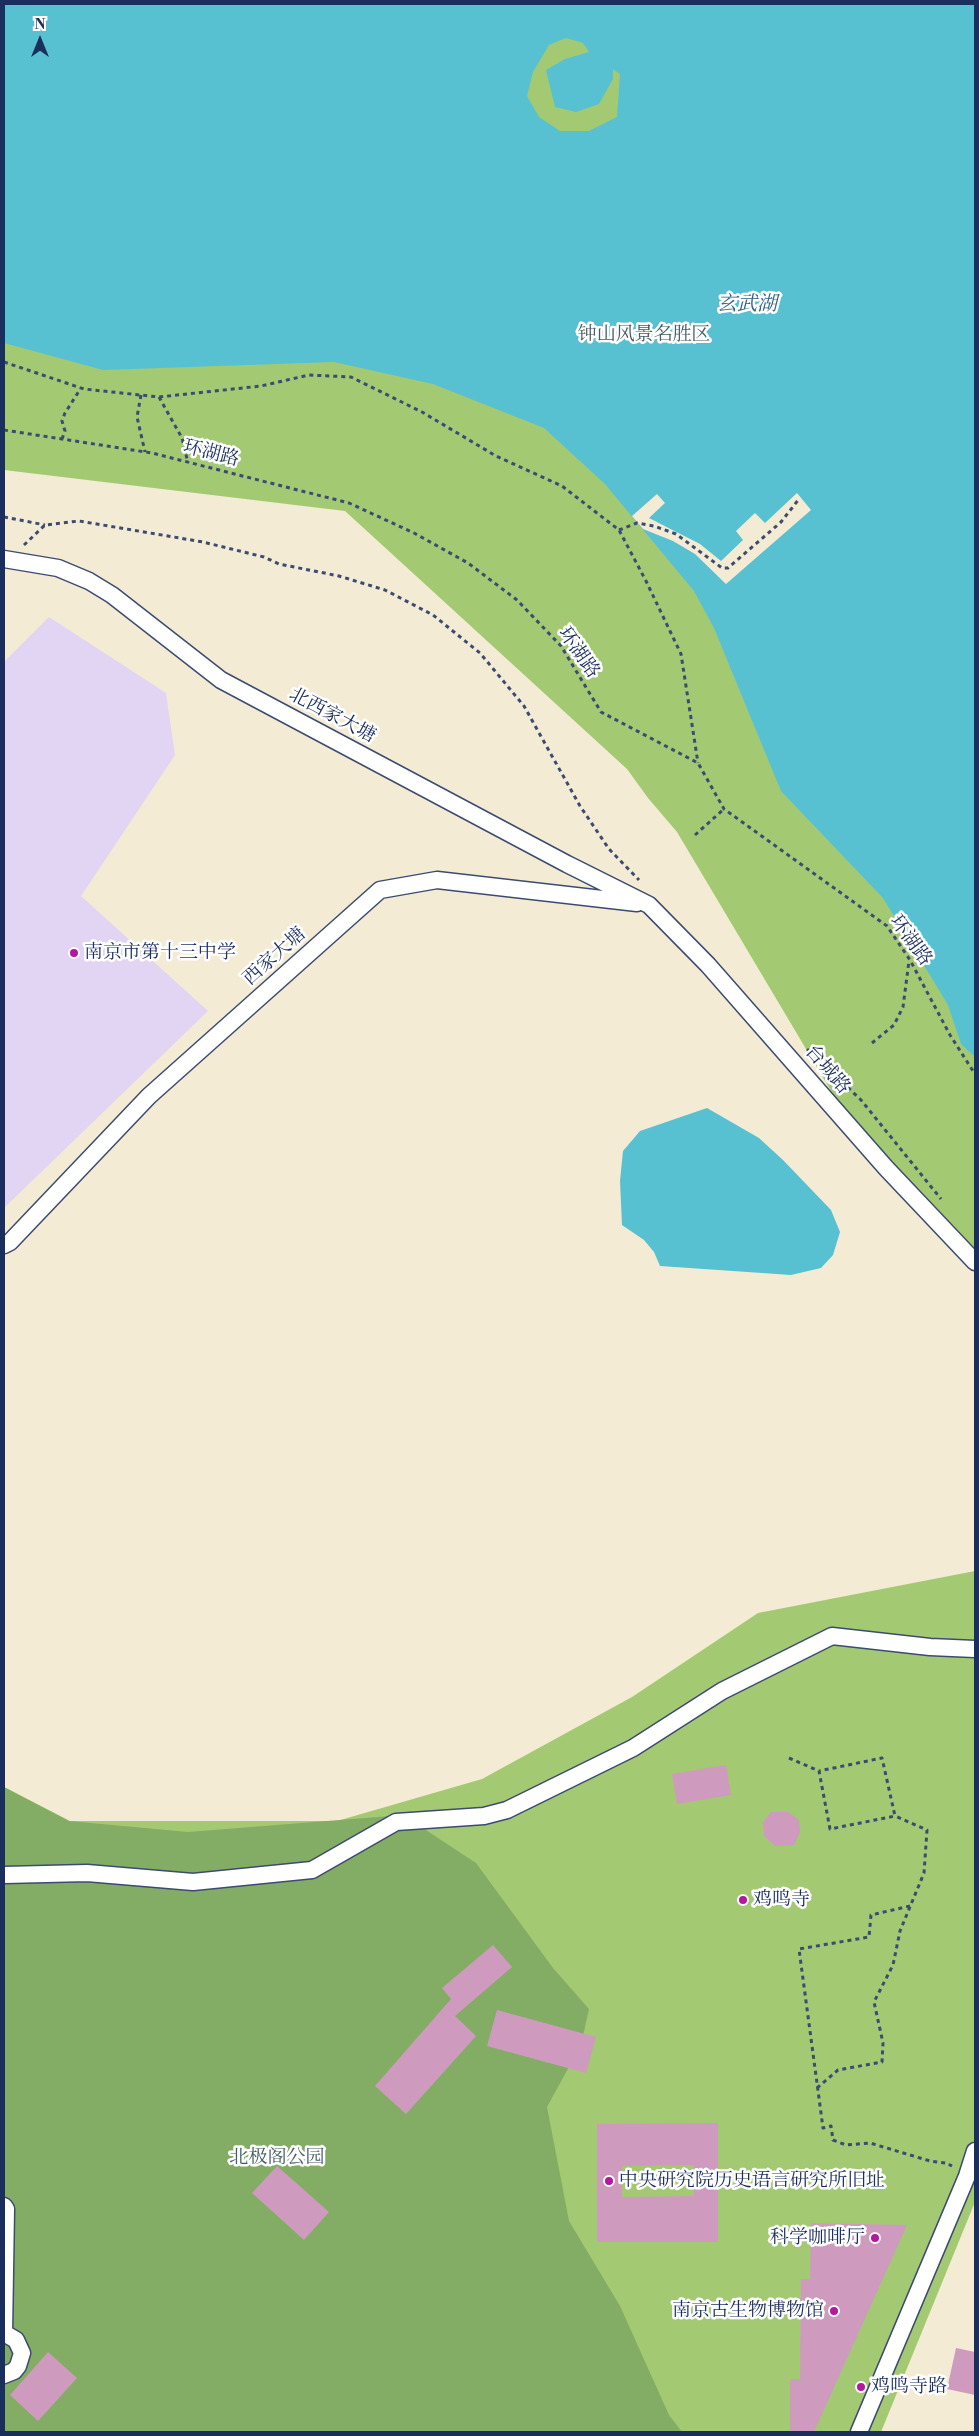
<!DOCTYPE html>
<meta charset="utf-8">
<style>
body{margin:0}
#map{position:relative;width:979px;height:2436px;overflow:hidden;background:#f4ebd5;font-family:"Libre Bodoni",serif}
canvas{display:block}
.frame{position:absolute;inset:0;border:5px solid #1b2f5e;pointer-events:none}
.north{position:absolute;left:15px;top:15px;width:50px;height:50px;-webkit-text-stroke:4px #fff;paint-order:stroke;rotate:0deg;font-size:14px;font-weight:700;line-height:20px;text-align:center;color:#1b2f5e}
.north::after{content:'';display:block;margin:auto;width:18px;height:22px;background:#1b2f5e;clip-path:polygon(50% 0,100% 100%,50% 72%,0 100%)}
</style>
<div id="map">
<canvas width="979" height="2436"></canvas>
<div class="frame"></div>
<div class="north">N</div>
</div>
<script>
const c = document.querySelector('canvas').getContext('2d');
c.lineJoin = 'round';
function fillPath(path, color) { c.fillStyle = color; c.fill(path, 'evenodd'); }
const shape = rows => new Path2D(rows.map(r => 'M' + r).join(''));
function strokePath(path, color, width, dash) { c.strokeStyle = color; c.lineWidth = width; c.lineCap = dash ? 'butt' : 'round'; c.setLineDash(dash || []); c.stroke(path); }
function write(font, color, halo, rows, align = 'center') {
  c.font = font + ' "Libre Bodoni","Noto Serif SC",serif'; c.lineWidth = 5; c.setLineDash([]); c.textBaseline = 'middle'; c.strokeStyle = halo; c.fillStyle = color; for (const [text, x, y, turn = 0] of rows) {
    c.save(); c.translate(x, y); c.rotate((+turn || 0) * Math.PI / 180); c.textAlign = isNaN(turn) ? turn : align; if (halo) c.strokeText(text, 0, 0); c.fillText(text, 0, 0); c.restore();
  }
}
fillPath(shape([
 [49,617,166,693,175,755,81,896,208,1011,4,1208,4,662]
]), '#e2d4f3');
fillPath(shape([
 [4,4,975,4,975,1273,881,1175,677,832,648,798,627,769,345,511,4,470],
 [975,1571,975,2202,881,2432,4,2432,4,1787,70,1821,337,1821,482,1779,632,1697,758,1613]
]), '#a4c973');
fillPath(shape([
 [4,1787,69,1821,188,1832,403,1815,476,1863,553,1968,589,2009,581,2045,547,2107,569,2221,620,2306,669,2415,682,2432,4,2432]
]), '#83ad65');
fillPath(shape([
 [4,4,975,4,975,1057,961,1044,948,1005,883,898,781,791,714,628,694,591,605,484,544,428,433,384,334,362,103,370,4,343],
 [566,38,583,43,589,52,565,59,546,70,555,107,576,112,599,104,613,79,613,69,620,74,617,117,589,131,560,131,539,117,527,96,533,72,549,45],
 [707,1108,759,1138,783,1160,831,1210,840,1232,833,1255,821,1268,791,1275,660,1266,654,1252,644,1240,622,1225,620,1181,623,1151,640,1131]
]), '#57c1d2');
fillPath(shape([
 [797,493,811,510,726,584,695,554,673,541,643,529,632,516,657,494,665,503,649,518,700,544,721,561,743,540,736,531,755,513,765,523]
]), '#f4ebd5');
fillPath(shape([
 [726,1765,731,1795,677,1804,672,1774],
 [771,1812,788,1812,799,1820,800,1832,794,1845,775,1846,764,1836,763,1822],
 [493,1945,512,1967,455,2016,476,2036,406,2114,375,2086,451,1999,442,1988],
 [497,2010,596,2037,586,2073,487,2046],
 [718,2123,718,2242,597,2242,597,2124],
 [694,2165,694,2196,622,2197,622,2166],
 [277,2166,329,2212,304,2240,252,2193],
 [811,2223,907,2225,814,2432,790,2432,790,2379,800,2379,801,2279,810,2279],
 [956,2348,975,2352,975,2395,947,2389],
 [48,2352,77,2378,38,2421,10,2395]
]), '#ce9bbe');
const street = shape([
 [4,559,58,568,89,581,112,595,221,680,567,864,649,905,708,965,886,1168,975,1262],
 [4,1245,10,1242,149,1096,380,890,437,880,637,903],
 [4,1875,87,1873,193,1882,312,1870,396,1822,484,1816,507,1810,633,1748,722,1691,832,1636,930,1647,975,1649],
 [4,2206,6,2209,4,2333],
 [4,2333,16,2340,22,2353,18,2366,14,2371,4,2375],
 [859,2432,967,2176,975,2151]
]);
strokePath(street, '#3c4b70', 19);
strokePath(shape([
 [4,362,84,389,159,397,261,386,309,375,351,377,422,412,496,456,562,486,619,530,646,581,681,654,698,763],
 [141,395,137,417,145,452],
 [159,397,182,438,188,463],
 [4,430,152,453,349,503,414,533,468,563,517,600,561,646,601,712,698,763,724,809,887,926,910,960,950,1035,975,1074],
 [62,439,65,431,62,421,65,413,81,388],
 [4,517,45,525],
 [619,530,637,523,654,526,676,534,722,568,728,568,781,522,799,499],
 [24,545,45,525,79,521,150,533,203,542,264,557,279,564,339,576,385,590,433,615,480,653,524,706,580,806,609,849,639,880],
 [695,835,724,809],
 [872,1043,894,1025,903,1007,909,961],
 [807,1049,861,1100,941,1199],
 [789,1758,819,1771,830,1829,895,1816,882,1758,819,1771],
 [910,1906,871,1915,869,1937,799,1949,823,2128,831,2126,833,2140,846,2145,870,2143,930,2161,946,2163,952,2166],
 [817,2088,838,2070,882,2062,883,2043,874,2002,893,1965,900,1931,924,1873,927,1830,895,1816]
]), '#3c4b70', 3, [4, 4]);
strokePath(street, '#fff', 16);
for (const [x, y, r, color] of [
 [74,953,5,"#b5179e"],
 [743,1900,5,"#b5179e"],
 [609,2181,5,"#b5179e"],
 [875,2238,5,"#b5179e"],
 [834,2311,5,"#b5179e"],
 [861,2387,5,"#b5179e"]
]) { const dot = new Path2D(); dot.arc(x, y, r, 0, 2 * Math.PI); c.fillStyle = color; c.fill(dot); strokePath(dot, '#fff', 2); }
write('19px', '#445d64', '#fff', [
 ["钟山风景名胜区",644,335],
 ["北极阁公园",277,2158]
]);
write('19px', '#1b2f5e', '#fff', [
 ["环湖路",211,454,14],
 ["环湖路",578,653,55],
 ["北西家大塘",332,716,28],
 ["环湖路",910,941,54],
 ["西家大塘",275,957,-42],
 ["台城路",827,1070,49]
]);
write('19px', '#1b2f5e', '#fff', [
 ["南京市第十三中学",84,953],
 ["鸡鸣寺",753,1900],
 ["中央研究院历史语言研究所旧址",619,2181],
 ["科学咖啡厅",865,2238,"right"],
 ["南京古生物博物馆",824,2311,"right"],
 ["鸡鸣寺路",871,2387]
], 'left');
write('italic 20px', '#306287', '#fff', [
 ["玄武湖",747,305]
]);
</script>
